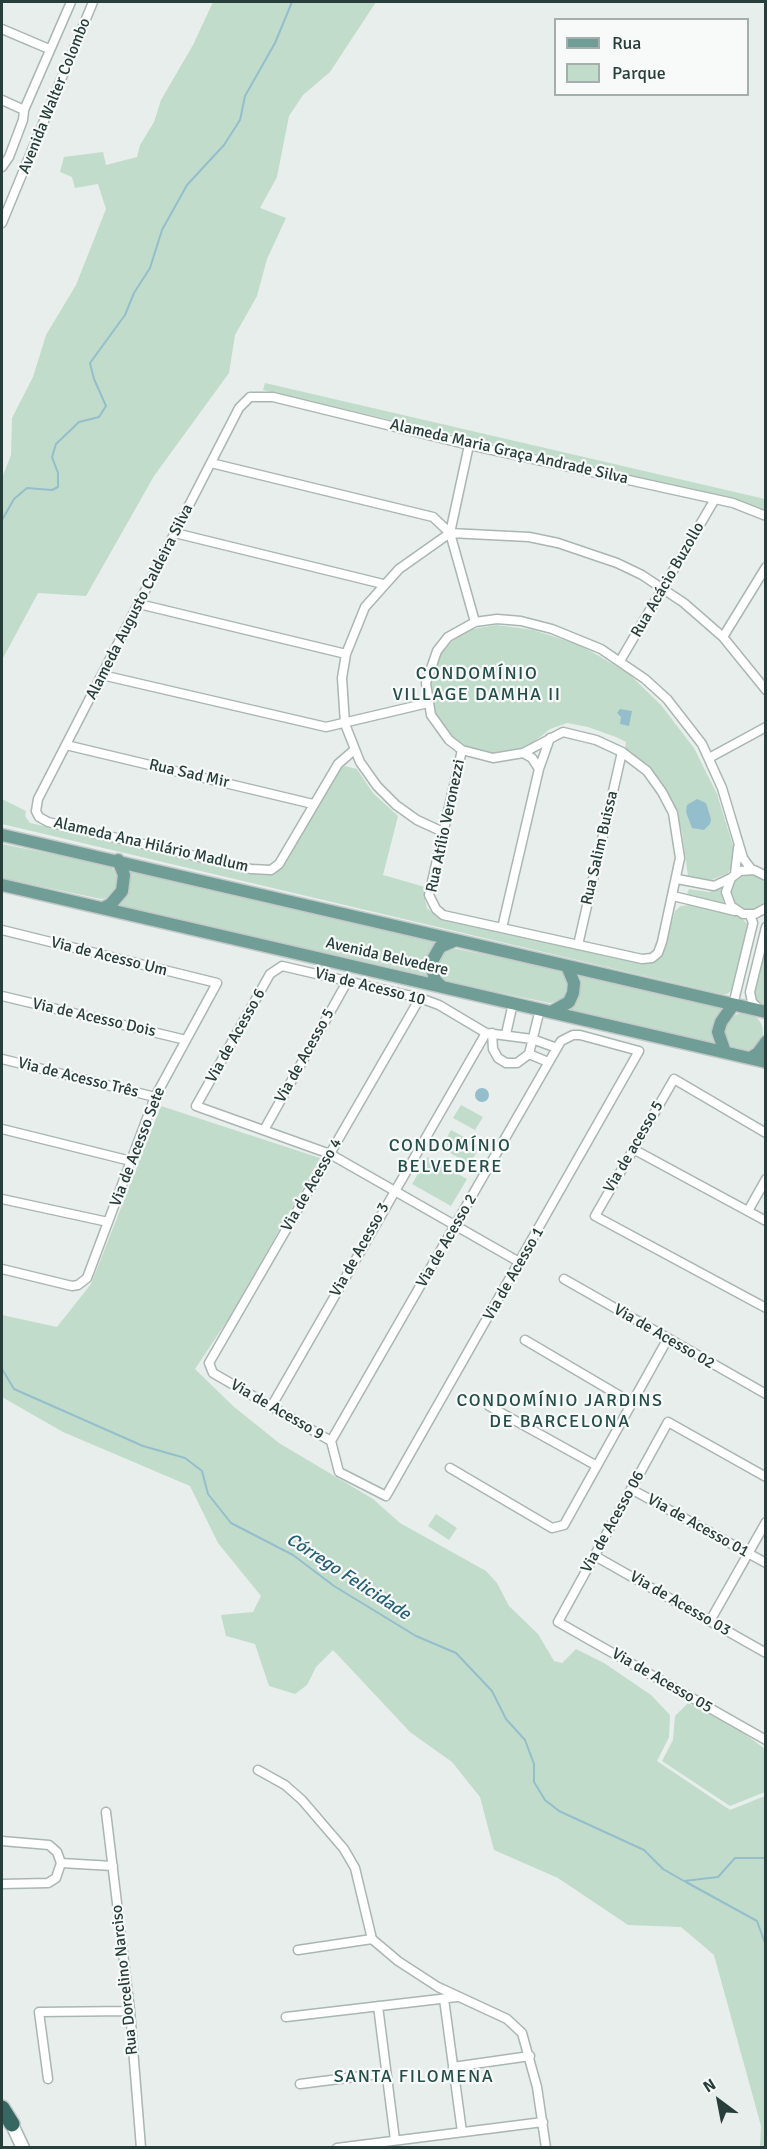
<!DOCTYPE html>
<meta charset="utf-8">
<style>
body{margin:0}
#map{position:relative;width:767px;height:2149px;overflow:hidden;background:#e7eeeb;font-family:Signika,sans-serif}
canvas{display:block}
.frame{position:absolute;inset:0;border:3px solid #273e3a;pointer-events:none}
.legend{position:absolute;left:554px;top:18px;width:195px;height:78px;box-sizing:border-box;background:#f7faf9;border:2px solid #a4afad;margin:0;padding:8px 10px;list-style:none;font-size:18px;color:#273e3a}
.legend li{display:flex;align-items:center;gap:12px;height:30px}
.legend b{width:30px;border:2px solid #a4afad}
.north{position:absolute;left:689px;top:2071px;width:60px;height:60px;-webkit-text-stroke:4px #f7faf9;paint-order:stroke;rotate:328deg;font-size:16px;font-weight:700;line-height:24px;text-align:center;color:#273e3a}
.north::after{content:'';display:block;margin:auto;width:21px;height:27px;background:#273e3a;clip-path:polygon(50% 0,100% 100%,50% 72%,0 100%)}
</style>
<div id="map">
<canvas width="767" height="2149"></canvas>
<div class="frame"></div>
<ul class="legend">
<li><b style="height:8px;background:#709e96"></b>Rua</li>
<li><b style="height:16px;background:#c2dccb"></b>Parque</li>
</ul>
<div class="north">N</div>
</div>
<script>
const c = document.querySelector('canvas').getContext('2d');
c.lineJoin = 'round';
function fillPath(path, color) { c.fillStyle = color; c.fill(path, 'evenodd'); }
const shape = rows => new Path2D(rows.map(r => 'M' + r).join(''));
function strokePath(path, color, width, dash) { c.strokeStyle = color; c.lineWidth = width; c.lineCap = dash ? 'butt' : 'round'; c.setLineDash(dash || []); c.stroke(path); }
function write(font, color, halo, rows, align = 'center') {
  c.font = font + ' Signika,sans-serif'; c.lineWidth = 4.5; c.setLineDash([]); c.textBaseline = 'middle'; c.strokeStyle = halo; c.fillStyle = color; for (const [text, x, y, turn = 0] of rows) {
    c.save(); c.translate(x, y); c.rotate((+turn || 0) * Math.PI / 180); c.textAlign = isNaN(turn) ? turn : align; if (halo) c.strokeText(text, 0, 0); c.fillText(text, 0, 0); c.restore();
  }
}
fillPath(shape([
 [213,2,376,2,330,72,303,95,289,116,277,177,260,208,286,218,267,259,257,296,235,335,229,373,154,476,86,596,38,593,2,660,2,478,11,455,12,418,33,377,46,335,76,285,106,209,98,184,75,188,72,177,60,172,64,157,103,152,106,165,137,157,140,145,154,122,161,100,193,45],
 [265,383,765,499,765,513,721,497,263,390],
 [497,625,533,630,580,645,628,673,661,705,694,748,717,794,734,849,733,864,728,873,709,881,688,876,682,832,675,809,650,770,625,749,626,742,616,737,588,727,567,723,550,729,530,745,510,753,494,755,463,746,451,737,441,725,433,706,431,681,435,668,440,655,455,638,467,630],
 [345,766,357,769,373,793,398,816,383,875,425,887,424,896,427,908,436,916,644,964,657,959,663,953,675,911,681,906,690,905,741,917,749,926,735,988,727,994,721,994,2,824,2,799,26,811,25,816,30,823,265,875,283,866,336,771],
 [2,844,111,866,119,878,116,892,110,897,101,899,2,878],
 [127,869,442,942,426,968,427,976,116,905,128,890],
 '731 892a18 18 0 1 1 36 0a18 18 0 1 1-36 0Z',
 [689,889,708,892,721,889,724,906,686,896],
 [765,938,765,1007,753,996],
 [457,949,562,970,570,982,566,997,550,1003,444,981,436,970,439,957,447,950],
 [577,973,727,1008,718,1045,566,1010,580,984],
 '725 1032a19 19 0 1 1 38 0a19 19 0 1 1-38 0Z',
 [461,1105,483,1117,475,1130,453,1118],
 [161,1106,320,1158,231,1315,195,1369,233,1406,279,1443,373,1499,400,1523,486,1571,497,1583,509,1606,538,1634,554,1661,562,1663,576,1649,604,1663,651,1695,670,1715,669,1737,657,1761,730,1810,765,1796,765,2147,760,2147,761,2126,714,1955,681,1927,628,1925,558,1878,494,1850,480,1797,452,1762,410,1732,333,1650,316,1667,307,1685,295,1694,269,1686,255,1644,226,1636,221,1615,253,1612,261,1596,218,1543,190,1486,63,1432,2,1397,2,1315,57,1327,91,1284],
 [451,1130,480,1146,470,1164,441,1148],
 [428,1157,467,1179,451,1206,412,1184],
 [436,1514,457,1528,449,1540,428,1526],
 [688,1703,737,1728,765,1749,765,1792,730,1806,662,1761,673,1740,675,1716]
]), '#c2dccb');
fillPath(shape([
 [620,709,632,711,629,726,620,724,621,717,617,713],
 [697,799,706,803,711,819,710,824,704,830,692,828,686,812,687,805],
 '475 1095a7 7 0 1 1 14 0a7 7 0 1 1-14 0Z'
]), '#95becc');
strokePath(shape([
 [2,520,14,499,27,488,52,490,58,487,58,473,52,457,56,444,79,422,99,417,106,406,94,379,90,363,125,315,134,293,150,268,162,230,187,185,224,145,240,120,245,96,275,43,292,2],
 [2,1369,14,1389,143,1446,185,1458,202,1471,208,1494,231,1523,293,1555,334,1586,416,1636,456,1653,492,1691,506,1719,525,1740,534,1764,534,1782,545,1800,559,1811,644,1850,663,1869,684,1881,718,1877,735,1858,766,1858],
 [686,1882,757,1921,766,1946]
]), '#95becc', 2);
const minor = shape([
 [2,29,49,49],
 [2,100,24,110],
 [2,167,9,157,23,120,24,110,71,2],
 [2,223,93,2],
 [211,463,433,517,450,533,475,622],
 [175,533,383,584],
 [450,533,529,537,558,543,617,563,642,575,684,603,723,637,766,690],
 [450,533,469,445],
 [139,604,346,654],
 [723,637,766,567],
 [620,661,715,499],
 [102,675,326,727,428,703],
 [66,745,313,804],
 [462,750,429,895,436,909,443,915,642,959,652,958,658,953,662,942,680,858,673,813,662,792,647,771,622,752,596,740,563,732,523,753,493,758,462,750,449,740,431,715,426,683,437,651,448,637,475,622,497,619,521,621,552,629,601,649,645,679,667,699,702,744,722,788,743,858,751,869],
 [353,751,338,764,279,864,271,870,251,869,48,822,39,817,36,811,38,799,239,408,250,397,273,397,469,445,733,503,766,516],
 [523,753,532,758,539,769],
 [709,758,766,727],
 [443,832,417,820,396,805,377,786,360,762,345,724,342,678,346,654,365,607,399,569,450,533],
 [735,874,738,848],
 [766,876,754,870,740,871,731,878,726,892,731,906,743,914,755,914,766,908],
 [677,879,714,886,731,878],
 [673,896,735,911],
 [502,928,539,769,550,738],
 [2,930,217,983,155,1097,87,1278,78,1285,72,1286,2,1269],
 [578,945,622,752],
 [2,996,186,1040],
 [733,1005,753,923,750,915],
 [760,1010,752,1002,750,992,766,927],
 [492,1033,493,1049,498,1058,506,1063,517,1063,529,1054,540,1009],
 [506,1034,513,1003],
 [529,1054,548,1062],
 [2,1059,155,1097],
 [2,1129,131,1161],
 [264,1130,347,982],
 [766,1133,674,1079,595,1216,766,1308],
 [633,1149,766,1221],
 [2,1199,108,1222],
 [748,1211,766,1179],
 [521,1263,330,1154,196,1106,270,974,282,966,420,998,439,1005,486,1033,532,1039,557,1048],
 [564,1279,766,1394],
 [525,1340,632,1403],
 [489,1406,597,1466],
 [271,1407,486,1033],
 [331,1441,561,1041,573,1035,580,1035,639,1051,386,1496,339,1472,331,1441,213,1373,209,1363,420,998],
 [450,1468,552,1528,564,1525,667,1340],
 [766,1477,668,1422,558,1622,766,1740],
 [631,1489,766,1563],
 [595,1556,766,1653],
 [710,1621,766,1522],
 [258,1770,285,1785,302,1800,344,1849,355,1868,372,1939,398,1961,438,1987,507,2019,522,2033,537,2087,546,2148],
 [106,1812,130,2011,141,2148],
 [2,1841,49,1845,57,1852,61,1863,56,1878,48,1883,2,1884],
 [61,1863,113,1866],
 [298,1950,372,1939],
 [444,1999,462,2132],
 [378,2006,395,2140],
 [286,2017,457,1997],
 [453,2067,530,2056],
 [48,2079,39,2012,130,2011],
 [300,2084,386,2073],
 [337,2148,543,2122]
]);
const secondary = shape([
 [8,2116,23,2148]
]);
const primary = shape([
 [2,835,766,1012],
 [2,885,766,1062],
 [103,908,111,904,122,891,124,875,118,860],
 [441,986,435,980,431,963,440,947,456,940],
 [553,1011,569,1002,573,993,574,983,567,966],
 [725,1052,718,1032,721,1022,733,1005],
 [750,1058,758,1053,766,1042]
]);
const motorway = shape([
 [2,2108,12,2124]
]);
strokePath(minor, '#aab6b2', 11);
strokePath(secondary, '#a3b5b0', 15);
strokePath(primary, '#c3c9c8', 15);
strokePath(motorway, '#c3c9c8', 18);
strokePath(minor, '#fff', 8);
strokePath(secondary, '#fff', 12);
strokePath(primary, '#709e96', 12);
strokePath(motorway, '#366761', 15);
write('16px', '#273e3a', '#f7faf9', [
 ["Avenida Walter Colombo",55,96,-68],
 ["Alameda Maria Graça Andrade Silva",509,452,13],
 ["Rua Acácio Buzollo",668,580,-60],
 ["Alameda Augusto Caldeira Silva",140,602,-63],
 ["Rua Sad Mir",189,774,13],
 ["Rua Atílio Veronezzi",446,826,-78],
 ["Alameda Ana Hilário Madlum",151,845,13],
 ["Rua Salim Buissa",600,848,-77],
 ["Via de Acesso Um",109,957,14],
 ["Avenida Belvedere",387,957,13],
 ["Via de Acesso 10",370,987,14],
 ["Via de Acesso Dois",94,1018,13],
 ["Via de Acesso 6",236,1036,-61],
 ["Via de Acesso 5",305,1056,-61],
 ["Via de Acesso Três",78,1078,14],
 ["Via de Acesso Sete",138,1147,-69],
 ["Via de acesso 5",634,1147,-60],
 ["Via de Acesso 4",312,1185,-60],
 ["Via de Acesso 2",447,1241,-60],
 ["Via de Acesso 3",360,1250,-61],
 ["Via de Acesso 1",514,1274,-60],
 ["Via de Acesso 02",664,1337,30],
 ["Via de Acesso 9",277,1410,30],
 ["Via de Acesso 06",613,1522,-61],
 ["Via de Acesso 01",698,1526,29],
 ["Via de Acesso 03",680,1604,30],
 ["Via de Acesso 05",662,1681,30],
 ["Rua Dorcelino Narciso",125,1980,-96]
]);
c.letterSpacing = '1.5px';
write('18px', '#254e48', '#f7faf9', [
 ["CONDOMÍNIO",477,674],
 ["VILLAGE DAMHA II",477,695],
 ["CONDOMÍNIO",450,1146],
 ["BELVEDERE",450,1167],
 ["CONDOMÍNIO JARDINS",560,1401],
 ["DE BARCELONA",560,1422],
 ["SANTA FILOMENA",414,2077]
]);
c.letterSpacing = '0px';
write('italic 18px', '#276074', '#f7faf9', [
 ["Córrego Felicidade",348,1577,33]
]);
</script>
